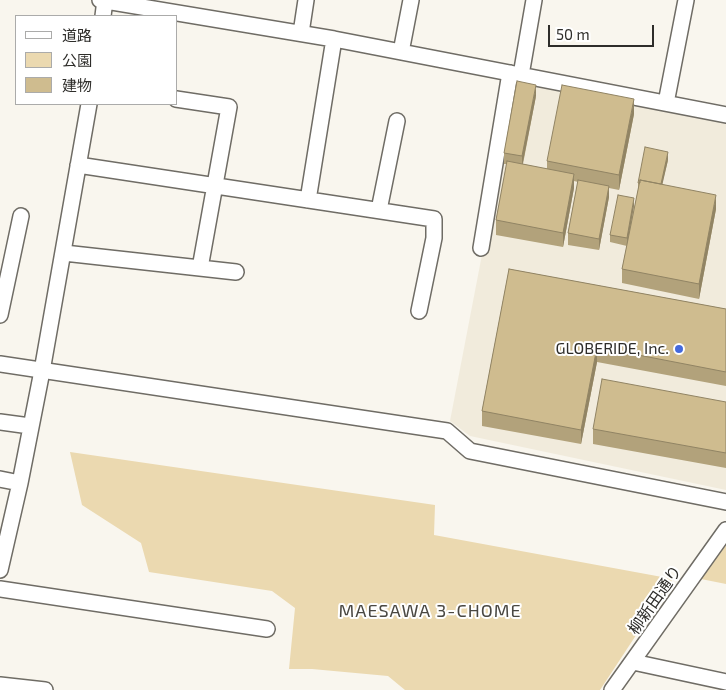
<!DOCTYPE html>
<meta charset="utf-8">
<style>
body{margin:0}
#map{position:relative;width:726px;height:690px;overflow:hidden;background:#f9f6ee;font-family:"Exo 2","Noto Sans JP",sans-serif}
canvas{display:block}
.legend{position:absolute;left:15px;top:15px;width:162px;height:90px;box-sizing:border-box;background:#fff;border:1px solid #ababaa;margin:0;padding:6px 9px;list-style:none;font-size:15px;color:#2e2d2a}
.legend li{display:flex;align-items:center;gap:10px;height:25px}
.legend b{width:25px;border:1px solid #ababaa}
.scale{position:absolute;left:548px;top:25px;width:106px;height:22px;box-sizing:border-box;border:2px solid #2e2d2a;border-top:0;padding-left:6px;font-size:15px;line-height:18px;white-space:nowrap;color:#2e2d2a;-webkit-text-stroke:4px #fff;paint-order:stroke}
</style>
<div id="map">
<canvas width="726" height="690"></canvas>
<ul class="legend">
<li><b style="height:6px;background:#fff"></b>道路</li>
<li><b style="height:14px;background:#ebd9b0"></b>公園</li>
<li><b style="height:14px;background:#cfbc8f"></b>建物</li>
</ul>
<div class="scale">50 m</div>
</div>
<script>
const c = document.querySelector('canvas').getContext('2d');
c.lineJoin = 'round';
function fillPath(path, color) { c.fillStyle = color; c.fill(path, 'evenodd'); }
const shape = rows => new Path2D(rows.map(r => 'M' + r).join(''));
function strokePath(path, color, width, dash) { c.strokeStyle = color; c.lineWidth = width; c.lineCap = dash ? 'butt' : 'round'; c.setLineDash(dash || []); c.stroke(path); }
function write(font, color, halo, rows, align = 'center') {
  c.font = font + ' "Exo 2","Noto Sans JP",sans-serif'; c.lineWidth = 4; c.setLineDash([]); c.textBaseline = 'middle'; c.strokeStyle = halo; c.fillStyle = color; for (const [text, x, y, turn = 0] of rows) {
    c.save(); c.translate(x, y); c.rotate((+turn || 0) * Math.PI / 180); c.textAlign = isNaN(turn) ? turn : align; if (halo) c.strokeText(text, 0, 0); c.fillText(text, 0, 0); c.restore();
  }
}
fillPath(shape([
 [515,83,726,123,726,490,470,436,450,421]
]), '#f1ebdc');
fillPath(shape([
 [70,452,435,505,434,535,673,579,600,690,405,690,388,676,312,669,289,669,295,608,272,591,149,572,141,543,82,505],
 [726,545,726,584,701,579]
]), '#ebd9b0');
const street = shape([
 [100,0,334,39,726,115],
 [103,16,105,0],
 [301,33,306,0],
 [401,52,411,0],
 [521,75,534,0],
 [176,99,229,107,200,268],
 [666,103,686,0],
 [78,165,434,219,434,238,419,311],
 [308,200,334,39],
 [379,210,397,121],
 [481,248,510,73],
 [64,253,236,272],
 [0,315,21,216],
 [0,364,447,431,470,451,726,502],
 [0,422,30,426],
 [0,479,20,483],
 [0,570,20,483,42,371,89,104],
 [0,589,267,629],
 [633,662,726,682],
 [0,685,45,690],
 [612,690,726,530]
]);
strokePath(street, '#6f6c65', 18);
strokePath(street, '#fff', 15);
fillPath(shape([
 [536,96,523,164,547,169,547,161,634,114,619,190,609,188,609,197,599,250,568,245,568,233,578,182,574,181,574,188,563,247,496,235,496,220,507,164,504,164,504,153],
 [668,160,662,184,716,209,699,299,622,283,622,269,638,190,638,183],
 [634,206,627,246,610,242,610,235],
 [509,269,726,309,726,386,597,362,581,444,482,426,482,411],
 [726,402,726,468,593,444,593,429]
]), '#b2a27b');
fillPath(shape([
 [536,85,536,96,522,167,522,156],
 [634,99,634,114,619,190,619,175],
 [668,152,668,160,660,195,660,188],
 [574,174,574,188,563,247,563,233],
 [609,186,609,197,599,250,599,239],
 [716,195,716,209,699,299,699,284],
 [634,198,634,206,627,246,627,238],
 [597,347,597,362,581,444,581,430]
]), '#918464');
const building = shape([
 [517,81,536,85,522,156,504,153,517,81],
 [562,85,634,99,619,175,547,161,562,85],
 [645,147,668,152,661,184,640,180,640,183,638,183,645,147],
 [507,161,574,174,563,233,496,220,507,161],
 [578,180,609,186,599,239,568,233,578,180],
 [640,180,716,195,699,284,622,269,640,180],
 [618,195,634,198,627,238,610,235,618,195],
 [509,269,726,309,726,372,597,347,581,430,482,411,509,269],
 [602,379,726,402,726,453,593,429,602,379]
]);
fillPath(building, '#cfbc8f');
strokePath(building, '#918464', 1);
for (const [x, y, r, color] of [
 [679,349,5,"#4469dc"]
]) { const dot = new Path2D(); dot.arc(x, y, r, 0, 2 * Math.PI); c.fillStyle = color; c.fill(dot); strokePath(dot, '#fff', 2); }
write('16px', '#2e2d2a', '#fff', [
 ["GLOBERIDE, Inc.",669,349]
], 'right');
write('16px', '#2e2d2a', '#fff', [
 ["柳新田通り",655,600,-55]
]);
c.letterSpacing = '1px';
write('18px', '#4a4842', '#fff', [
 ["MAESAWA 3-CHOME",430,611]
]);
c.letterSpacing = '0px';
</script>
